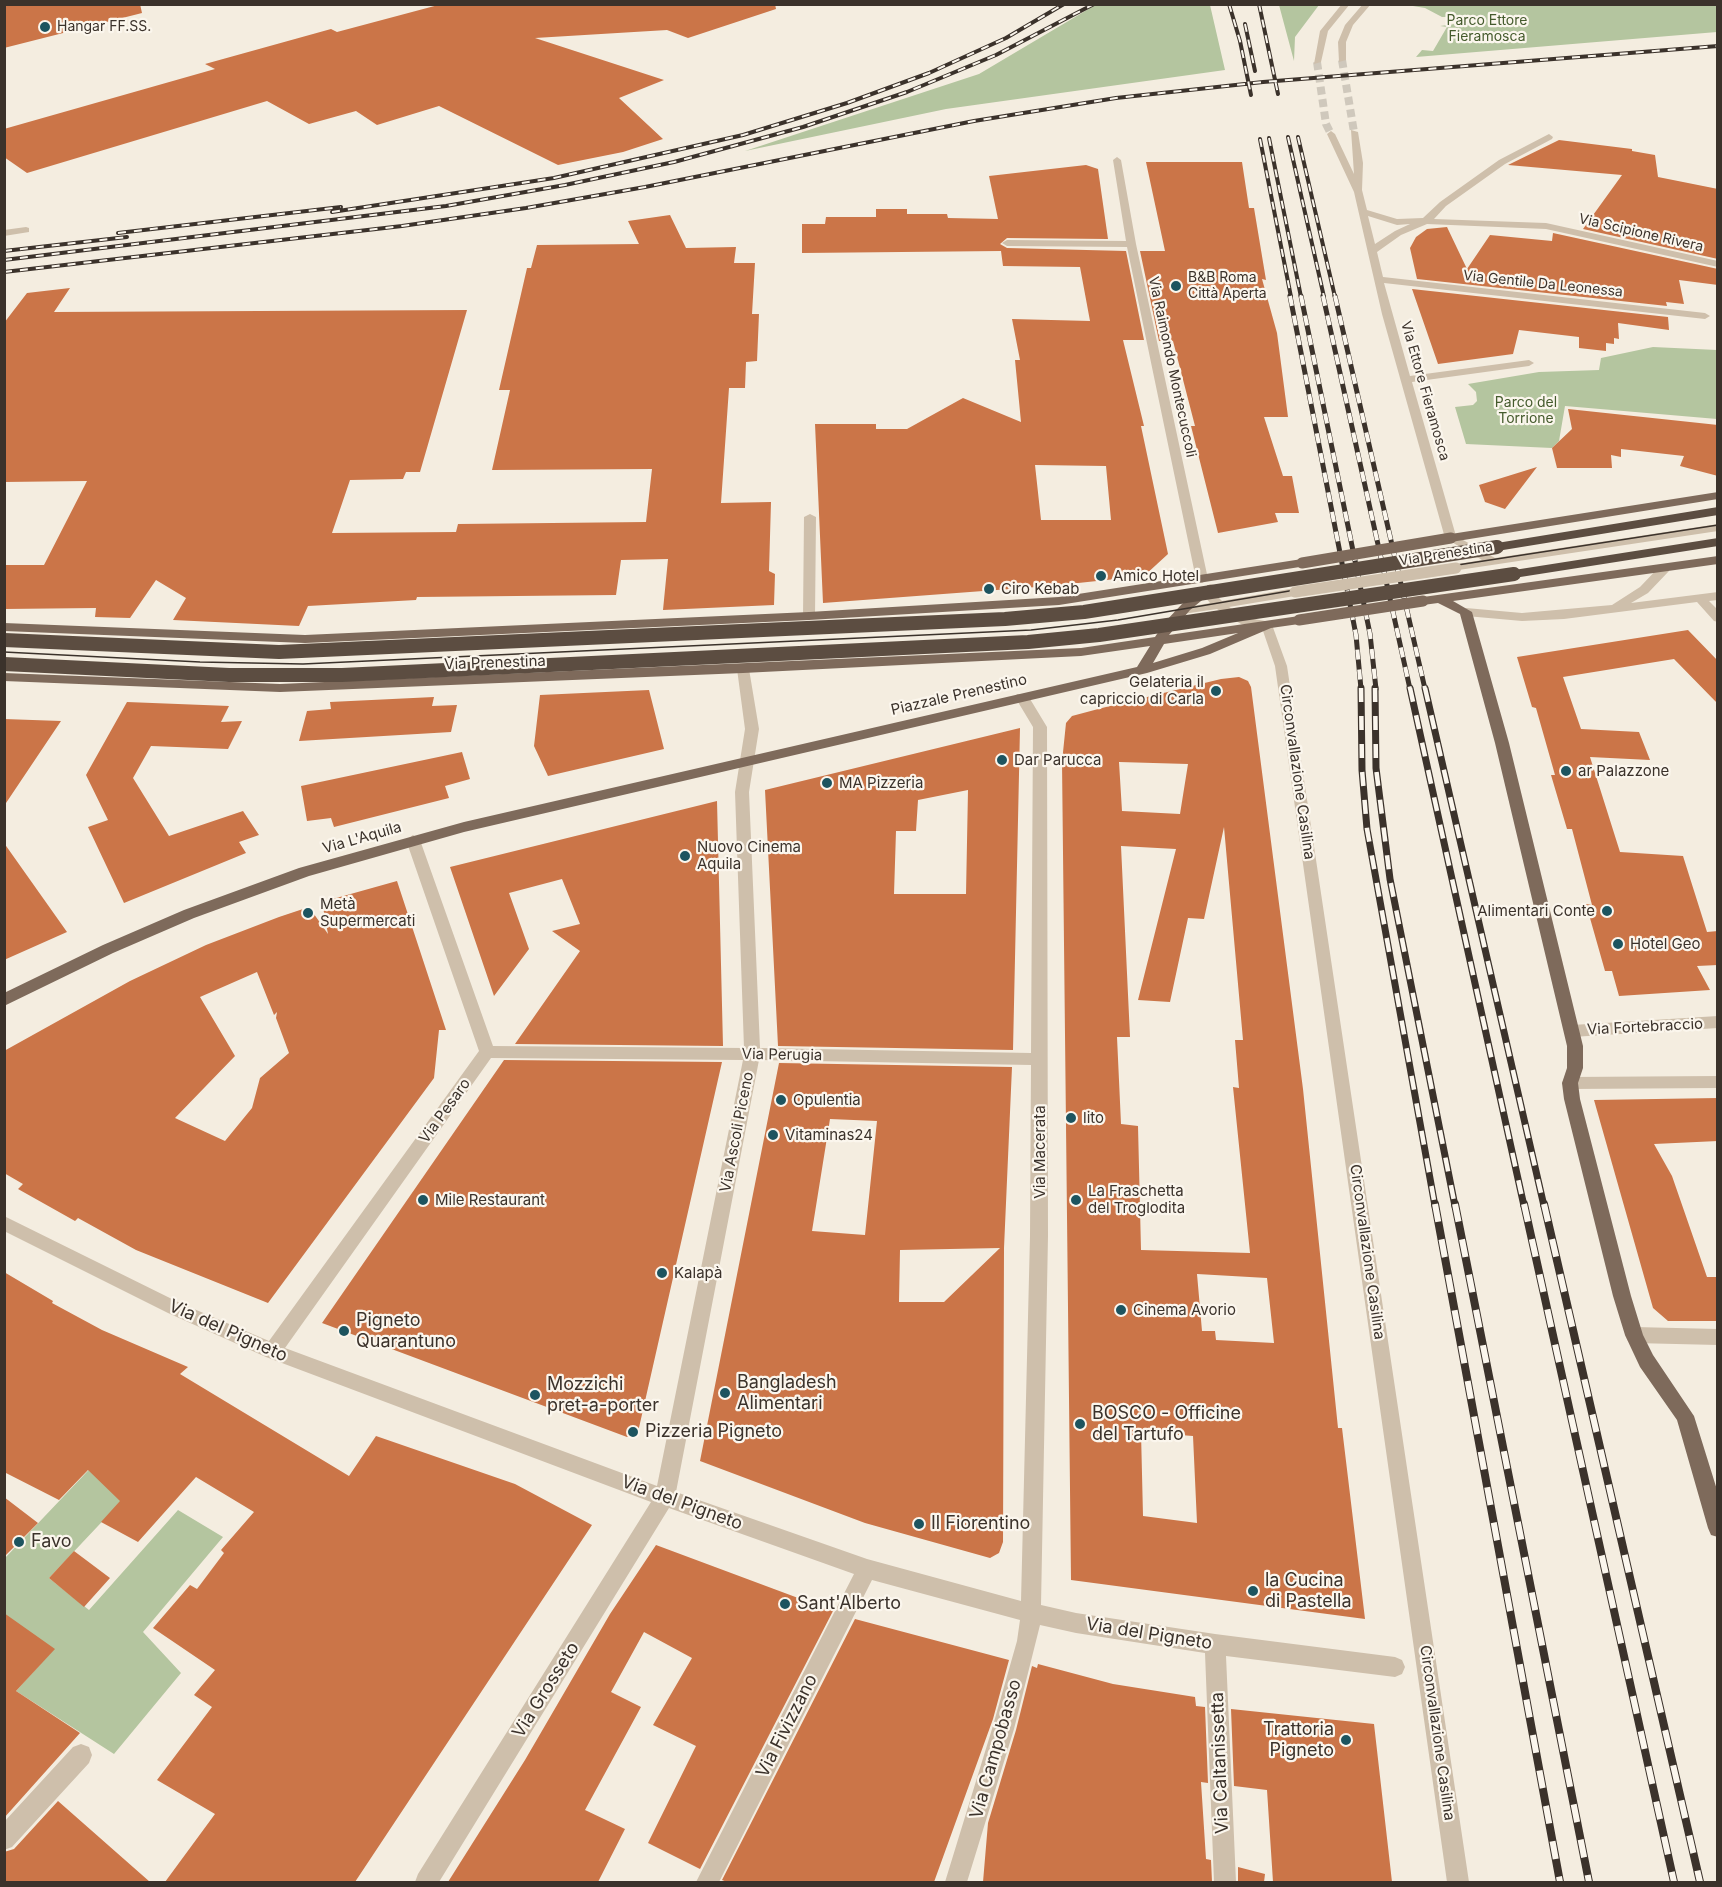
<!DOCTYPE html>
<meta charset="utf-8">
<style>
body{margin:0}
#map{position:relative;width:1722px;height:1887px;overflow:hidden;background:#f4ede0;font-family:Inter,sans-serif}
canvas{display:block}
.frame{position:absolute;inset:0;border:6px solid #3b322b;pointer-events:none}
</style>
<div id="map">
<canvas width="1722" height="1887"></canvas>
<div class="frame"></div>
</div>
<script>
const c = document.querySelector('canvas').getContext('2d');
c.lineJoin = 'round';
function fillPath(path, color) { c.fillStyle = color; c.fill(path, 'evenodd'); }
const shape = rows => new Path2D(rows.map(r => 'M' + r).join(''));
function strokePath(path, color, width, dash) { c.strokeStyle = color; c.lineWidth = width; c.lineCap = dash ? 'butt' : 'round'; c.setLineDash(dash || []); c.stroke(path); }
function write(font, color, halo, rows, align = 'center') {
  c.font = font + ' Inter,sans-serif'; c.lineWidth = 4.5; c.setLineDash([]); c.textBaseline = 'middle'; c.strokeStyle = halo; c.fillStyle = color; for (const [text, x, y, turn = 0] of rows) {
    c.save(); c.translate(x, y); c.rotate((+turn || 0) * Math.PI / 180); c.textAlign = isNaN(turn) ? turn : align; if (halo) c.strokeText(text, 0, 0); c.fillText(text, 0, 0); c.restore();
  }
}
fillPath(shape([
 [1097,4,1210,5,1225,70,946,109,745,151,979,74],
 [1279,5,1319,5,1295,37,1294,61],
 [1407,5,1717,5,1717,32,1416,57,1422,50,1433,51,1447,27,1440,26,1462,23,1456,17,1442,17,1425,8],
 [1653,347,1717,350,1717,419,1565,406,1559,441,1552,448,1466,444,1455,407,1473,405,1477,401,1476,392,1468,384,1539,372,1599,370,1601,358],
 [122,1435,162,1458,49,1578,89,1610,178,1510,223,1537,143,1632,181,1673,114,1754,16,1691,54,1649,5,1625,5,1558]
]), '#b4c59f');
fillPath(shape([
 [4,4,140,4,142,13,4,48],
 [442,4,775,4,776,9,688,38,667,30,535,38,664,80,619,98,663,139,623,152,558,165,439,106,377,125,356,111,309,124,267,101,27,173,4,157,4,129,215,69,205,64,331,29,337,32],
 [1559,140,1632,149,1632,151,1655,155,1658,177,1718,189,1718,259,1583,229,1622,175,1508,165],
 [1146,162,1242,162,1249,208,1254,208,1266,280,1262,279,1277,333,1288,417,1264,417,1283,476,1292,476,1299,513,1275,513,1278,522,1218,533,1191,426,1195,426,1173,341,1159,341,1140,251,1165,251],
 [1086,165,1098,169,1108,239,1007,238,1000,244,1007,248,1126,251,1144,340,1123,340,1144,426,1141,426,1168,554,1144,576,1050,586,823,603,815,424,876,424,876,429,907,429,963,398,1021,422,1015,360,1020,360,1012,319,1090,321,1080,267,1003,266,1001,251,802,253,802,224,825,224,826,217,876,217,876,209,907,209,907,214,947,214,948,218,998,219,989,176],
 [1035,465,1106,466,1111,520,1041,520],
 [670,215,686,248,736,247,734,263,755,263,752,314,759,314,757,361,746,362,745,388,729,388,721,503,771,502,769,571,775,574,774,605,663,610,668,559,621,560,616,595,417,597,416,600,308,606,299,626,173,620,186,598,156,580,130,618,95,617,96,608,4,609,4,565,44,565,87,481,4,482,4,323,27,293,70,288,54,312,467,310,420,472,406,472,403,479,350,480,332,533,456,532,458,524,646,522,652,469,492,470,510,390,499,390,527,268,531,268,537,245,639,244,628,221],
 [1447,227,1467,269,1490,235,1552,241,1553,233,1718,269,1718,285,1679,280,1684,304,1666,302,1667,306,1417,279,1410,248,1416,237,1427,229],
 [1412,289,1668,317,1669,330,1618,323,1619,339,1614,338,1614,344,1606,343,1606,351,1579,348,1579,337,1519,330,1513,354,1438,364],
 [1568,409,1718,425,1718,476,1680,466,1684,456,1621,449,1621,457,1611,455,1612,468,1557,468,1552,448,1572,429],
 [1537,467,1505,509,1485,502,1479,485],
 [1688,630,1718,661,1718,704,1674,659,1563,677,1581,729,1639,732,1650,760,1590,757,1620,852,1683,856,1707,932,1718,931,1718,965,1697,966,1710,990,1619,996,1612,971,1605,971,1586,904,1592,905,1572,829,1567,829,1551,775,1555,775,1536,708,1532,707,1517,657],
 [1239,677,1248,681,1251,687,1303,1089,1338,1428,1342,1428,1365,1619,1071,1580,1062,762,1066,723,1072,716,1102,708,1221,679],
 [1119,762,1188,764,1180,814,1122,811],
 [1224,827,1243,1040,1235,1040,1239,1088,1233,1087,1250,1253,1141,1250,1138,1126,1121,1124,1117,1037,1130,1037,1121,846,1176,849,1138,1000,1170,1002,1188,918,1204,919],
 [1197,1274,1267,1278,1274,1343,1216,1340,1215,1331,1202,1331],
 [1141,1432,1193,1436,1197,1523,1143,1516],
 [649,690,664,749,548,776,534,746,540,695],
 [434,697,432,706,457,705,451,732,299,741,307,711,331,709,330,702],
 [127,702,229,706,221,722,242,721,228,749,151,746,133,778,169,836,243,811,259,835,239,842,246,853,124,903,88,827,108,820,86,775],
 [4,719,61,721,4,806],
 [1020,728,1013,1050,778,1046,765,790],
 [968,790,966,894,894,894,896,831,916,831,918,800],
 [462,752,470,779,445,786,449,798,334,827,331,818,307,821,301,786],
 [717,801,723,1046,515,1044,580,951,552,931,580,924,562,879,509,893,529,949,494,996,450,867],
 [4,843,67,932,4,960],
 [397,881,446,1030,439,1030,434,1078,268,1303,136,1250,78,1218,75,1221,18,1189,23,1184,4,1173,4,1051,130,981,206,945,279,917,309,907,328,934,322,902],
 [257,972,274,1015,277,1012,276,1018,289,1053,260,1078,252,1108,225,1141,175,1118,235,1056,200,997],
 [504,1060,722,1062,638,1432,627,1437,322,1323],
 [779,1063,1012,1067,1004,1248,1003,1542,999,1553,990,1558,865,1523,700,1461],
 [830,1119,877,1121,865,1235,812,1231],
 [1000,1248,944,1302,899,1302,900,1250],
 [1718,1098,1718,1141,1654,1144,1672,1176,1707,1277,1718,1277,1718,1321,1668,1321,1653,1308,1594,1100],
 [4,1272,53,1301,52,1303,102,1330,188,1367,180,1374,349,1476,376,1436,515,1484,592,1525,355,1882,165,1882,215,1814,157,1780,212,1707,194,1695,215,1670,153,1628,190,1585,197,1589,224,1553,221,1550,254,1512,196,1477,138,1542,101,1522,120,1501,88,1470,59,1500,4,1472],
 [4,1497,38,1523,4,1557],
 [656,1545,833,1611,700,1869,648,1843,696,1746,653,1725,692,1658,644,1632,611,1692,641,1707,585,1810,625,1829,598,1882,448,1882,525,1760,610,1614],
 [74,1551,110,1578,84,1607,49,1578],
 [4,1613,55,1649,16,1691,80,1733,4,1818],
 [855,1619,1009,1660,993,1719,934,1882,727,1882,722,1880],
 [1038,1664,1113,1684,1195,1697,1196,1706,1205,1707,1208,1783,1201,1782,1206,1859,1211,1860,1212,1882,983,1882,988,1823,1016,1730,1032,1666,1037,1668],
 [1231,1709,1374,1724,1392,1882,1273,1882,1267,1790,1234,1786],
 [58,1801,150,1882,4,1882,4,1852,14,1849],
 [1238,1867,1265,1874,1264,1882,1238,1882]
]), '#cb7548');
strokePath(shape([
 [1342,60,1354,132],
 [1317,62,1326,124,1331,134]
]), '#cfc8bc', 8, [8, 4.5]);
fillPath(shape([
 [1342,4,1350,4,1328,31,1321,62,1314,64,1320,31,1342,4],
 [1363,4,1371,4,1353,25,1346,42,1346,60,1339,62,1338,42,1345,25,1363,4],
 [1351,130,1358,132,1363,163,1362,190,1367,210,1397,219,1423,218,1440,202,1499,160,1549,134,1553,137,1552,139,1505,164,1446,206,1434,219,1546,223,1718,261,1718,267,1546,229,1427,224,1401,235,1377,252,1383,277,1705,313,1710,316,1705,319,1384,283,1410,376,1529,360,1534,363,1529,366,1412,382,1456,536,1495,558,1718,524,1718,531,1452,571,1452,565,1482,560,1445,538,1382,314,1354,192,1327,134,1331,131,1335,134,1354,174,1351,130],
 [1368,216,1397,225,1410,224,1395,231,1375,244,1368,216],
 [1117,157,1121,160,1136,244,1208,579,1202,583,1196,579,1127,247,1007,246,1002,243,1007,240,1126,241,1113,160,1117,157],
 [26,227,29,228,29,232,4,236,4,230,26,227],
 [810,514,816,517,815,616,809,620,803,616,804,517,810,514],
 [1665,564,1669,565,1669,571,1648,593,1631,603,1718,592,1718,600,1709,601,1718,610,1718,622,1714,621,1697,602,1564,619,1522,621,1466,616,1460,612,1466,608,1522,613,1612,605,1640,587,1661,565,1665,564],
 [1210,584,1214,585,1218,597,1222,601,1295,588,1301,592,1295,596,1229,607,1248,618,1271,622,1287,666,1469,1882,1447,1882,1275,666,1262,628,1241,624,1217,609,1176,615,1174,612,1176,609,1210,603,1206,598,1204,588,1210,584],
 [743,665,749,669,759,729,749,792,760,1048,1031,1053,1033,727,1015,697,1017,694,1027,694,1047,727,1048,1236,1041,1605,1076,1613,1215,1634,1395,1657,1402,1660,1405,1667,1402,1674,1395,1677,1226,1656,1236,1882,1214,1882,1205,1653,1076,1633,1040,1625,1014,1729,967,1882,945,1882,992,1729,1017,1641,1020,1620,872,1580,719,1882,696,1882,854,1574,669,1508,439,1882,415,1882,418,1874,651,1502,266,1357,168,1313,4,1231,4,1216,180,1303,269,1341,479,1051,406,840,413,835,420,840,493,1046,744,1048,735,792,745,729,737,669,743,665],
 [491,1058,743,1060,657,1486,285,1348,491,1058],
 [759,1060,1031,1065,1030,1236,1021,1601,867,1559,676,1492,759,1060],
 [1718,1016,1718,1028,1572,1037,1566,1035,1564,1031,1566,1027,1572,1025,1718,1016],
 [1718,1076,1718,1088,1570,1089,1564,1087,1562,1083,1564,1079,1570,1077,1718,1076],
 [1634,1327,1718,1329,1718,1345,1634,1343,1628,1341,1625,1335,1628,1329,1634,1327],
 [81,1744,89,1747,92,1755,89,1763,12,1847,4,1850,4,1822,73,1747,81,1744]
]), '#cebfab');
fillPath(shape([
 [1718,492,1718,499,1451,542,1445,538,1451,534,1718,492],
 [1718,556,1718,564,1453,601,1472,612,1509,743,1583,1046,1583,1068,1578,1083,1580,1099,1631,1296,1643,1335,1653,1355,1694,1416,1718,1493,1718,1537,1711,1535,1708,1528,1677,1420,1640,1367,1625,1335,1613,1296,1564,1099,1562,1083,1567,1068,1567,1046,1495,743,1460,614,1438,603,1423,605,1417,601,1423,597,1718,556],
 [1302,559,1306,560,1306,566,1059,605,809,620,305,643,4,631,4,623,305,635,809,612,1059,597,1302,559],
 [1208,585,1212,586,1212,592,1190,610,1169,635,1299,616,1305,620,1299,624,1271,628,1210,654,1147,673,464,832,309,876,194,918,113,953,4,1006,4,993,103,945,184,910,299,868,464,822,1137,667,1150,646,1081,656,743,673,280,692,4,681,4,673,280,684,1081,648,1155,637,1165,622,1182,604,1208,585],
 [1238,633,1202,648,1153,663,1164,644,1238,633]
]), '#7e6a5b');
fillPath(shape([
 [1718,507,1718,515,1497,551,1490,547,1497,543,1718,507],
 [1718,538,1718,546,1514,578,1507,574,1514,570,1718,538]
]), '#5c4d41');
strokePath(shape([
 [4,652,200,662,303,664,1031,630,1118,620,1301,589,1718,525]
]), '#3b322b', 1.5);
const railFar3 = shape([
 [1229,4,1240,41,1251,95],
 [1259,4,1278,94],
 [1245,24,1255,71],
 [1288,137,1324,297],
 [1298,137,1335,297],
 [1269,138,1301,297],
 [1260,139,1291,297],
 [332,212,554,178,743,135,847,103,929,73,1006,38,1064,4],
 [118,233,341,207],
 [4,251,127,237],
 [4,260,446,206,565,185,674,162,803,127,907,92,996,55,1094,4],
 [4,272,402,226,526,208,645,187,974,121,1116,98,1263,82,1718,46]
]);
const railFar2 = shape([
 [1290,296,1356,635,1361,689],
 [1301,296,1370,634,1376,689],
 [1323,296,1410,689],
 [1335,296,1425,689]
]);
const railFar1 = shape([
 [1361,688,1362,770,1367,829,1435,1206],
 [1375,688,1376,768,1390,879,1455,1206],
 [1410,688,1524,1206],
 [1425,688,1544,1206]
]);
const rail = shape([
 [1435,1204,1560,1882],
 [1455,1204,1589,1882],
 [1524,1204,1674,1882],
 [1544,1204,1700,1882]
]);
strokePath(railFar3, '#3b322b', 4);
strokePath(railFar2, '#3b322b', 5);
strokePath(railFar1, '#3b322b', 7);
strokePath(rail, '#3b322b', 8);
strokePath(railFar3, '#fbf6ed', 2, [8]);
strokePath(railFar2, '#fbf6ed', 4, [10]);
strokePath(railFar1, '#fbf6ed', 4.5, [14]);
strokePath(rail, '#fbf6ed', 6, [18]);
strokePath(shape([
 [1295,592,1456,568]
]), '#cebfab', 11);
strokePath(shape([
 [1302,563,1451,538],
 [1299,620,1423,601]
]), '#7e6a5b', 11);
strokePath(shape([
 [4,640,279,652,1005,619,1084,612,1497,547],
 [4,664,229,675,342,675,1028,642,1099,635,1514,574]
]), '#5c4d41', 14);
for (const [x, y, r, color] of [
 [45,27,6,"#1d545f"],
 [1176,286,6,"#1d545f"],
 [1101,576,6,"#1d545f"],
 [989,589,6,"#1d545f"],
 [1216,691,6,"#1d545f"],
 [1002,760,6,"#1d545f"],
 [1566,771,6,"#1d545f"],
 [827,783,6,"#1d545f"],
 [685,856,6,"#1d545f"],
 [1607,911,6,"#1d545f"],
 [308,913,6,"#1d545f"],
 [1618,944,6,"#1d545f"],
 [781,1100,6,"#1d545f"],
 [1071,1118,6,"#1d545f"],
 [773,1135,6,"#1d545f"],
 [423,1200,6,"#1d545f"],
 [1076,1200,6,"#1d545f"],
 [662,1273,6,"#1d545f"],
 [1121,1310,6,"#1d545f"],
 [344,1331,6,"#1d545f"],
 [725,1393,6,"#1d545f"],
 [535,1395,6,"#1d545f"],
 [1080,1424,6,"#1d545f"],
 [633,1432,6,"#1d545f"],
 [919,1524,6,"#1d545f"],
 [19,1542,6,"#1d545f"],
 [1253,1591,6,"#1d545f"],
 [785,1604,6,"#1d545f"],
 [1346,1740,6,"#1d545f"]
]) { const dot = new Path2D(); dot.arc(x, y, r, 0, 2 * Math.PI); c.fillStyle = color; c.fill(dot); strokePath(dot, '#fbf6ed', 2); }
write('14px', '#455b2d', '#fbf6ed', [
 ["Parco Ettore",1487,21],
 ["Fieramosca",1487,37],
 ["Parco del",1526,403],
 ["Torrione",1526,419]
]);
write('14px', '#3b322b', '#fbf6ed', [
 ["Hangar FF.SS.",57,27],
 ["B&B Roma",1188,278],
 ["Città Aperta",1188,294]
], 'left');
write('14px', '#3b322b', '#fbf6ed', [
 ["Via Scipione Rivera",1641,233,13],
 ["Via Gentile Da Leonessa",1543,284,6],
 ["Via Raimondo Montecuccoli",1172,367,78],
 ["Via Ettore Fieramosca",1425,391,74],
 ["Via Prenestina",1446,554,-9]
]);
write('15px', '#3b322b', '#fbf6ed', [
 ["Amico Hotel",1113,576],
 ["Ciro Kebab",1001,589],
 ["Gelateria il",1204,682,"right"],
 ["capriccio di Carla",1204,699,"right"],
 ["Dar Parucca",1014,760],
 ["ar Palazzone",1578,771],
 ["MA Pizzeria",839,783],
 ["Nuovo Cinema",697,847],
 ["Aquila",697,864],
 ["Metà",320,904],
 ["Supermercati",320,921],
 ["Alimentari Conte",1595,911,"right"],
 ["Hotel Geo",1630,944],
 ["Opulentia",793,1100],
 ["lito",1083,1118],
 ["Vitaminas24",785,1135],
 ["La Fraschetta",1088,1191],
 ["del Troglodita",1088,1208],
 ["Mile Restaurant",435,1200],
 ["Kalapà",674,1273],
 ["Cinema Avorio",1133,1310]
], 'left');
write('15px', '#3b322b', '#fbf6ed', [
 ["Via Prenestina",495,663,-2],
 ["Piazzale Prenestino",959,695,-13],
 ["Circonvallazione Casilina",1297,772,82],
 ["Via L'Aquila",362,838,-16],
 ["Via Fortebraccio",1645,1027,-3],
 ["Via Perugia",782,1055,1],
 ["Via Pesaro",445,1111,-54],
 ["Via Ascoli Piceno",737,1132,-79],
 ["Via Macerata",1040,1152,-90],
 ["Circonvallazione Casilina",1367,1252,82],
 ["Circonvallazione Casilina",1437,1733,82]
]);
write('18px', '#3b322b', '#fbf6ed', [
 ["Pigneto",356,1321],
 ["Quarantuno",356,1342],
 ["Bangladesh",737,1383],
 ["Alimentari",737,1404],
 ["Mozzichi",547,1385],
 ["pret-a-porter",547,1406],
 ["BOSCO - Officine",1092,1414],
 ["del Tartufo",1092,1435],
 ["Pizzeria Pigneto",645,1432],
 ["Il Fiorentino",931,1524],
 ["Favo",31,1542],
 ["la Cucina",1265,1581],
 ["di Pastella",1265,1602],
 ["Sant'Alberto",797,1604],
 ["Trattoria",1334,1730,"right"],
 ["Pigneto",1334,1751,"right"]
], 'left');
write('18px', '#3b322b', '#fbf6ed', [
 ["Via del Pigneto",228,1331,24],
 ["Via del Pigneto",682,1503,20],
 ["Via del Pigneto",1149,1634,9],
 ["Via Grosseto",546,1690,-58],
 ["Via Fivizzano",787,1726,-63],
 ["Via Campobasso",996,1749,-74],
 ["Via Caltanissetta",1220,1763,-92]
]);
</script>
